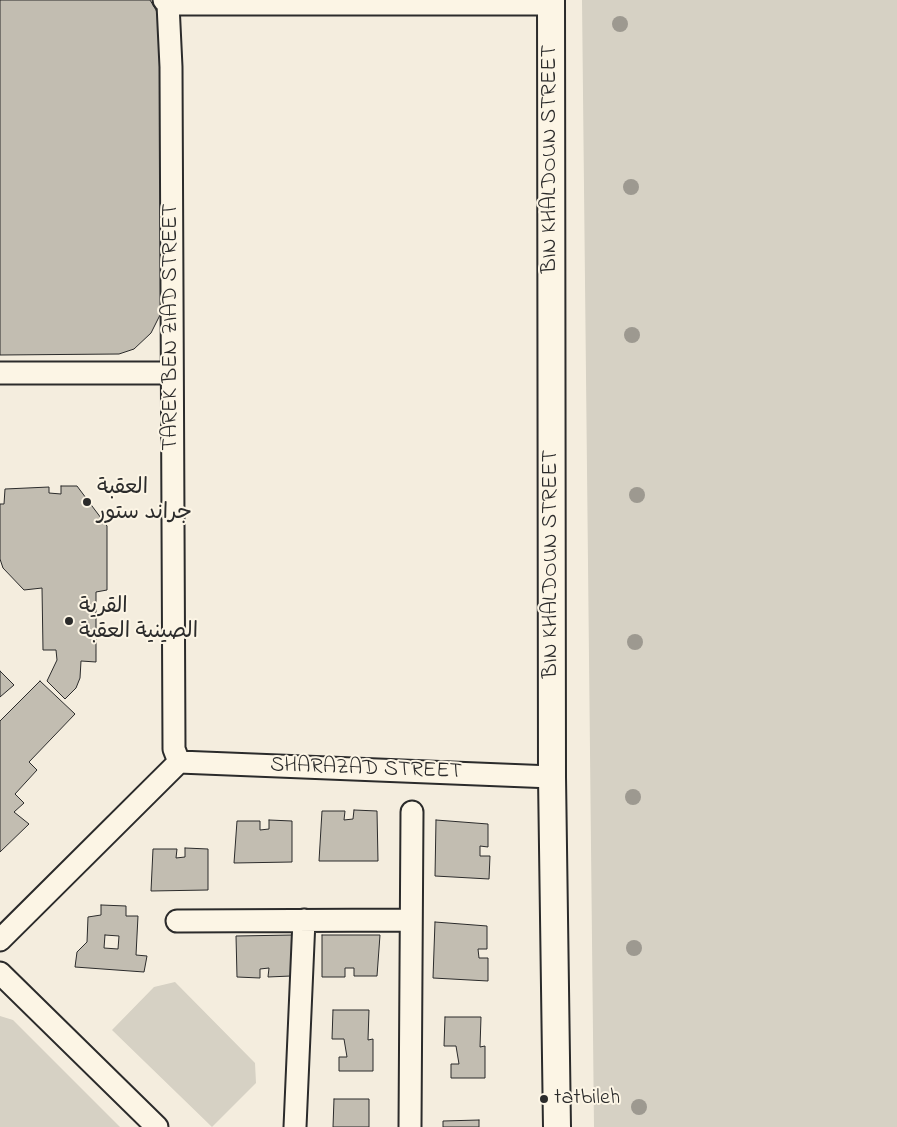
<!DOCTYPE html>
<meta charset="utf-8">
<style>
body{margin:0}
canvas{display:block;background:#f4edde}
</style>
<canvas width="897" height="1127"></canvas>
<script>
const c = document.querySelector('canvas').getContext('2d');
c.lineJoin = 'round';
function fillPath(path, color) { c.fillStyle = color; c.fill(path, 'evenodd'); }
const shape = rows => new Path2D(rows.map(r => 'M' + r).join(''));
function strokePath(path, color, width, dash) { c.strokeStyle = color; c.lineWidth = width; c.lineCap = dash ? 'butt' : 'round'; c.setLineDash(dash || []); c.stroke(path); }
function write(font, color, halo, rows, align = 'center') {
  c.font = font + ' "Indie Flower","Playpen Sans Arabic",sans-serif'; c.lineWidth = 4; c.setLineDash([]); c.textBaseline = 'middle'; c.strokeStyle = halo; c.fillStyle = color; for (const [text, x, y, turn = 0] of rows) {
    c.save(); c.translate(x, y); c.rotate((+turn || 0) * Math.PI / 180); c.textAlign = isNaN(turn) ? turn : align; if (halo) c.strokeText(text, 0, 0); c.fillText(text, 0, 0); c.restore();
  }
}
fillPath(shape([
 [582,0,897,0,897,1127,594,1127],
 [175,982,255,1063,256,1083,212,1127,112,1030,154,987],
 [0,1016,13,1020,120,1127,0,1127]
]), '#d6d1c4');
const building = shape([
 [0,0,150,0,156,10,162,30,161,313,151,333,134,349,119,354,0,355,0,0],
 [61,486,77,486,107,526,107,590,96,592,96,662,81,661,80,678,76,688,65,699,47,681,57,660,56,650,43,650,42,588,24,590,3,568,0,559,0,504,4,504,5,489,49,487,49,493,61,494,61,486],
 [0,671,14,685,0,697,0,671],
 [40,681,75,714,29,762,37,770,15,794,24,803,14,812,29,824,0,852,0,721,40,681],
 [354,810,377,811,378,861,319,861,322,811,345,811,344,820,353,819,354,810],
 [269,820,292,821,292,862,234,863,237,821,260,821,260,830,269,829,269,820],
 [436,820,488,824,488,847,480,846,480,856,490,856,489,879,435,876,436,820],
 [185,848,208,849,208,890,151,891,153,849,177,849,176,858,185,857,185,848],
 [101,905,126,906,126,916,138,916,136,955,147,956,144,972,75,967,77,952,87,942,88,917,101,915,101,905],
 [435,922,487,926,487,949,478,949,479,958,488,958,488,981,433,978,435,922],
 [105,935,119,936,118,949,104,948,105,935],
 [294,935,291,976,268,977,269,968,260,969,260,978,237,977,236,936,294,935],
 [322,935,380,935,377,976,354,976,354,968,345,968,345,977,322,977,322,935],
 [333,1010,369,1010,368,1040,373,1039,373,1071,339,1071,339,1057,347,1057,344,1039,332,1039,333,1010],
 [445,1017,481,1017,480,1047,485,1046,485,1078,451,1078,451,1064,459,1064,456,1046,444,1046,445,1017],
 [334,1099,369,1099,369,1127,333,1127,334,1099],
 [479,1120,479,1127,443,1127,443,1121,479,1120]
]);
fillPath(building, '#c2bdb1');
strokePath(building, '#2b2b2b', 1);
const minor = shape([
 [164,0,168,4,171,67,174,749,179,762],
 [168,4,551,4],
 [0,373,172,373],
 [179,762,552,777],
 [177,921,411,920],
 [0,940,179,762],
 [0,973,157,1127],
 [295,1127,304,920],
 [410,1127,412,812]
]);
const tertiary = shape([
 [551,0,552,777,557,1127]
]);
strokePath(minor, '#2b2b2b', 25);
strokePath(tertiary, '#2b2b2b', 30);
strokePath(minor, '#fcf5e5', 21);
strokePath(tertiary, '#fcf5e5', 26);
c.fillStyle = '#9d9990';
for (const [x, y] of [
 [620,24],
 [631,187],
 [632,335],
 [637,495],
 [635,642],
 [633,797],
 [634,948],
 [639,1107]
]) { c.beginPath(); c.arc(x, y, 8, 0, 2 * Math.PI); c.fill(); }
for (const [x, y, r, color] of [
 [87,502,5,"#2b2b2b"],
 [69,621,5,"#2b2b2b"],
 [544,1099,5,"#2b2b2b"]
]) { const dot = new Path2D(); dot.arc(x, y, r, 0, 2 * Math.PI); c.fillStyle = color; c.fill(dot); strokePath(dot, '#fcf5e5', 2); }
write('22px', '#2b2b2b', '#fcf5e5', [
 ["BIN KHALDOUN STREET",551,159,-90],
 ["TAREK BEN ZIAD STREET",172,327,-90],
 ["BIN KHALDOUN STREET",552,564,-90],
 ["SHARAZAD STREET",366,770,2]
]);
write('22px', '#2b2b2b', '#fcf5e5', [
 ["العقبة",97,489],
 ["جراند ستور",97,514],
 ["القرية",79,608],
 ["الصينية العقبة",79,633],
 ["tatbileh",554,1099]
], 'left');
</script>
